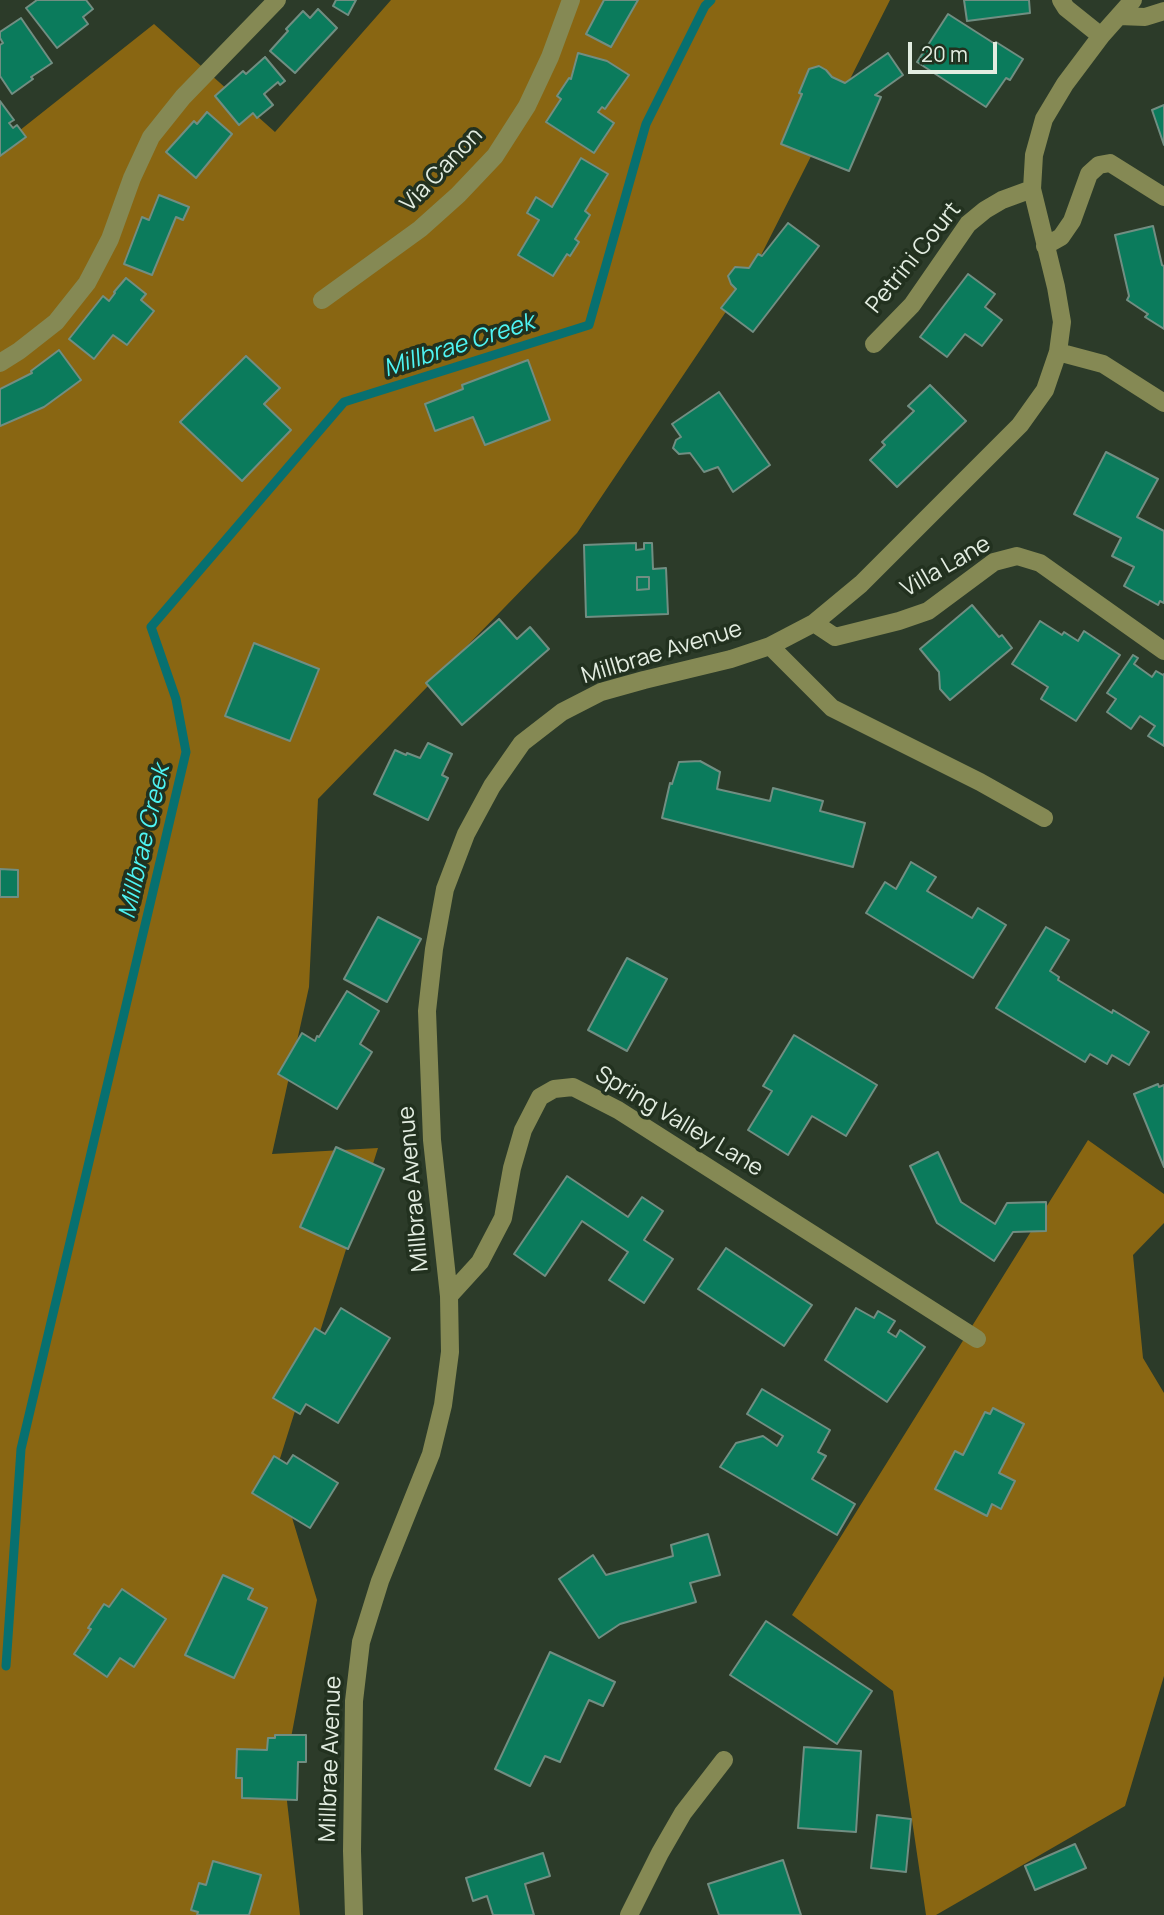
<!DOCTYPE html>
<style>
body{margin:0}
#map{position:relative;width:1164px;height:1915px;overflow:hidden;background:#2c3b29;font-family:Manrope,sans-serif}
canvas{display:block}
.scale{position:absolute;left:908px;top:42px;width:89px;height:32px;box-sizing:border-box;border:4px solid #e3ede1;border-top:0;padding-left:9px;font-size:21px;line-height:24px;white-space:nowrap;color:#e3ede1;-webkit-text-stroke:5px #22311f;paint-order:stroke}
</style>
<div id="map">
<canvas width="1164" height="1915"></canvas>
<div class="scale">20 m</div>
</div>
<script>
const c = document.querySelector('canvas').getContext('2d');
c.lineJoin = 'round';
function fillPath(path, color) { c.fillStyle = color; c.fill(path, 'evenodd'); }
const shape = rows => new Path2D(rows.map(r => 'M' + r).join(''));
function strokePath(path, color, width, dash) { c.strokeStyle = color; c.lineWidth = width; c.lineCap = dash ? 'butt' : 'round'; c.setLineDash(dash || []); c.stroke(path); }
function write(font, color, halo, rows, align = 'center') {
  c.font = font + ' Manrope,sans-serif'; c.lineWidth = 7; c.setLineDash([]); c.textBaseline = 'middle'; c.strokeStyle = halo; c.fillStyle = color; for (const [text, x, y, turn = 0] of rows) {
    c.save(); c.translate(x, y); c.rotate((+turn || 0) * Math.PI / 180); c.textAlign = isNaN(turn) ? turn : align; if (halo) c.strokeText(text, 0, 0); c.fillText(text, 0, 0); c.restore();
  }
}
fillPath(shape([
 [391,0,890,0,752,273,577,533,318,799,309,987,272,1154,378,1148,277,1468,317,1600,284,1775,300,1915,0,1915,0,146,154,24,275,132],
 [1088,1140,1164,1194,1164,1223,1133,1255,1143,1358,1164,1393,1164,1676,1125,1806,936,1915,926,1915,893,1691,792,1615]
]), '#896612');
strokePath(shape([
 [6,1666,21,1449,186,752,176,699,151,627,344,402,589,325,646,124,705,6,711,0]
]), '#077070', 9);
const building = shape([
 [37,0,86,0,93,9,83,17,88,24,57,48,26,8,37,0],
 [336,0,356,0,348,15,333,6,336,0],
 [604,0,638,0,611,47,586,34,604,0],
 [964,0,1029,0,1030,13,967,21,964,0],
 [318,9,337,28,295,73,270,51,288,31,286,29,303,11,310,18,318,9],
 [948,14,995,44,996,42,1023,59,1010,80,1006,78,986,107,917,62,948,14],
 [21,18,52,63,31,77,33,79,12,94,0,76,0,45,3,43,0,38,0,32,21,18],
 [578,53,607,61,629,75,605,109,602,107,598,112,614,123,594,153,546,122,561,99,557,96,569,78,571,79,578,53],
 [888,53,903,75,875,95,881,97,849,171,781,144,802,94,799,93,809,69,819,66,826,70,832,77,845,83,888,53],
 [265,57,285,81,280,85,278,82,264,94,273,105,257,118,253,113,239,125,215,96,243,71,246,74,265,57],
 [0,101,14,120,9,123,13,128,17,125,26,137,0,156,0,101],
 [1164,105,1164,145,1152,110,1164,105],
 [207,112,232,134,196,178,166,152,194,121,197,124,207,112],
 [581,158,608,174,585,211,590,215,575,239,579,242,570,256,567,254,553,276,518,255,539,220,527,213,536,197,552,207,581,158],
 [159,195,189,207,183,220,176,217,152,275,124,264,142,217,149,220,159,195],
 [788,223,819,246,753,332,721,308,736,289,731,284,728,276,735,267,749,268,758,254,762,256,788,223],
 [1153,226,1162,265,1164,266,1164,329,1145,317,1148,314,1127,300,1129,296,1115,235,1153,226],
 [968,274,995,294,985,307,1002,320,982,346,965,334,947,357,920,337,968,274],
 [126,278,146,294,141,300,154,311,127,345,113,335,94,359,69,339,103,296,109,301,115,293,114,292,126,278],
 [59,350,81,380,44,407,0,426,0,389,32,373,31,371,59,350],
 [246,356,280,388,264,404,291,430,242,481,180,422,246,356],
 [528,360,550,420,485,445,473,417,435,431,425,404,463,389,462,385,528,360],
 [930,385,966,421,897,487,870,460,885,445,882,442,914,411,908,406,930,385],
 [719,392,770,465,733,492,718,467,704,472,690,453,679,454,673,448,676,440,681,437,672,424,719,392],
 [1106,452,1158,479,1137,517,1164,531,1164,603,1160,601,1158,605,1124,586,1134,567,1112,556,1121,538,1074,514,1106,452],
 [636,543,636,550,644,549,644,543,652,543,653,569,666,568,668,614,586,617,584,545,636,543],
 [637,577,649,577,649,589,637,590,637,577],
 [637,577,649,577,649,589,637,590,637,577],
 [972,605,999,637,1002,635,1012,648,950,700,940,689,939,672,920,649,972,605],
 [499,619,517,639,530,627,549,649,462,725,426,683,499,619],
 [1040,621,1062,635,1064,632,1078,641,1084,631,1120,655,1076,721,1041,699,1048,687,1012,664,1040,621],
 [254,643,319,669,290,741,225,716,254,643],
 [1133,655,1138,658,1134,664,1152,677,1156,671,1163,675,1164,674,1164,746,1148,736,1155,726,1140,716,1131,729,1107,712,1116,699,1107,693,1133,655],
 [428,743,452,754,442,775,448,778,428,820,374,794,395,750,406,755,407,753,420,758,428,743],
 [700,761,720,772,717,789,770,801,773,788,823,801,820,811,865,823,853,867,662,818,670,783,672,784,679,762,700,761],
 [911,862,936,877,927,891,972,918,978,908,1006,925,973,978,866,913,885,882,896,889,911,862],
 [0,869,18,870,18,897,0,897,0,869],
 [378,917,421,939,387,1002,344,979,378,917],
 [1046,927,1069,940,1050,971,1059,977,1058,980,1112,1013,1113,1010,1149,1032,1129,1065,1112,1055,1107,1064,1090,1054,1085,1062,996,1008,1046,927],
 [627,958,667,979,627,1051,588,1030,627,958],
 [347,991,379,1011,360,1044,372,1052,337,1109,278,1074,302,1033,315,1041,317,1036,319,1037,347,991],
 [794,1035,877,1085,846,1136,812,1116,788,1155,748,1130,772,1091,763,1086,794,1035],
 [1158,1084,1159,1087,1164,1085,1164,1167,1134,1094,1158,1084],
 [336,1147,384,1169,348,1249,300,1227,336,1147],
 [938,1152,961,1202,995,1224,1007,1203,1046,1202,1046,1231,1013,1232,994,1261,937,1223,910,1166,938,1152],
 [567,1176,628,1217,642,1197,663,1211,644,1240,673,1259,644,1303,609,1280,628,1252,582,1221,545,1276,514,1254,567,1176],
 [726,1248,812,1305,784,1346,698,1289,726,1248],
 [341,1308,390,1338,338,1423,306,1404,300,1414,273,1398,315,1328,325,1334,341,1308],
 [856,1308,874,1318,878,1311,895,1321,888,1332,896,1337,900,1330,925,1347,887,1402,825,1360,856,1308],
 [762,1389,830,1430,818,1452,826,1456,812,1479,855,1504,837,1535,720,1467,736,1443,763,1436,777,1446,783,1436,747,1414,762,1389],
 [993,1408,1024,1424,999,1473,1015,1481,1001,1509,992,1504,987,1516,935,1489,955,1451,963,1455,985,1412,990,1414,993,1408],
 [293,1455,338,1483,310,1528,252,1493,274,1456,287,1464,293,1455],
 [708,1534,720,1575,690,1583,696,1602,620,1624,599,1638,559,1579,593,1555,606,1575,673,1556,671,1545,708,1534],
 [223,1575,253,1589,248,1599,267,1608,234,1678,185,1655,223,1575],
 [122,1589,166,1619,134,1667,120,1658,107,1677,74,1654,91,1629,88,1628,104,1604,109,1607,122,1589],
 [766,1621,872,1691,837,1744,730,1675,766,1621],
 [550,1652,615,1682,603,1706,589,1700,560,1762,545,1756,530,1786,495,1769,550,1652],
 [275,1735,306,1735,306,1762,298,1762,297,1800,242,1798,242,1778,236,1778,237,1749,267,1750,268,1738,275,1738,275,1735],
 [804,1747,861,1751,856,1832,798,1828,804,1747],
 [877,1815,911,1819,906,1872,871,1868,877,1815],
 [1075,1844,1086,1868,1035,1890,1025,1866,1075,1844],
 [543,1853,550,1876,525,1884,534,1915,493,1915,487,1896,473,1901,466,1878,543,1853],
 [783,1860,801,1915,719,1915,708,1884,783,1860],
 [213,1861,261,1875,249,1915,197,1915,198,1912,191,1910,199,1883,206,1885,213,1861]
]);
fillPath(building, '#0b7b5c');
strokePath(building, '#718e82', 2);
strokePath(shape([
 [1061,0,1066,8,1101,36],
 [1119,16,1145,17,1164,11],
 [1045,246,1061,237,1072,221,1089,174,1099,165,1110,163,1164,197],
 [322,300,420,229,458,195,495,156,527,106,550,57,571,0],
 [874,344,912,305,968,224,985,210,1002,200,1032,189],
 [1058,352,1103,364,1164,403],
 [0,363,19,351,56,322,87,283,110,239,132,178,151,137,183,97,277,0],
 [814,623,835,637,899,621,928,611,994,562,1017,556,1040,563,1164,651],
 [770,646,832,708,980,782,1044,818],
 [449,1296,480,1262,503,1218,512,1168,523,1130,540,1097,554,1089,573,1087,618,1110,977,1339],
 [354,1915,352,1851,354,1701,361,1642,380,1581,431,1454,443,1405,450,1352,449,1296,432,1140,427,1011,434,949,445,889,466,834,492,786,522,743,562,712,601,692,644,680,731,659,770,646,814,623,861,584,1020,425,1045,390,1058,352,1062,322,1056,287,1032,189,1034,155,1044,119,1065,84,1101,36,1133,0],
 [629,1915,660,1853,683,1813,724,1760]
]), '#858954', 18);
write('23px', '#e3ede1', '#22311f', [
 ["Via Canon",442,170,-46],
 ["Petrini Court",914,258,-51],
 ["Villa Lane",946,567,-30],
 ["Millbrae Avenue",662,653,-17],
 ["Spring Valley Lane",679,1122,31],
 ["Millbrae Avenue",414,1189,-95],
 ["Millbrae Avenue",331,1759,-88]
]);
write('italic 24px', '#4ef4f4', '#22311f', [
 ["Millbrae Creek",459,346,-18],
 ["Millbrae Creek",145,842,-77]
]);
</script>
